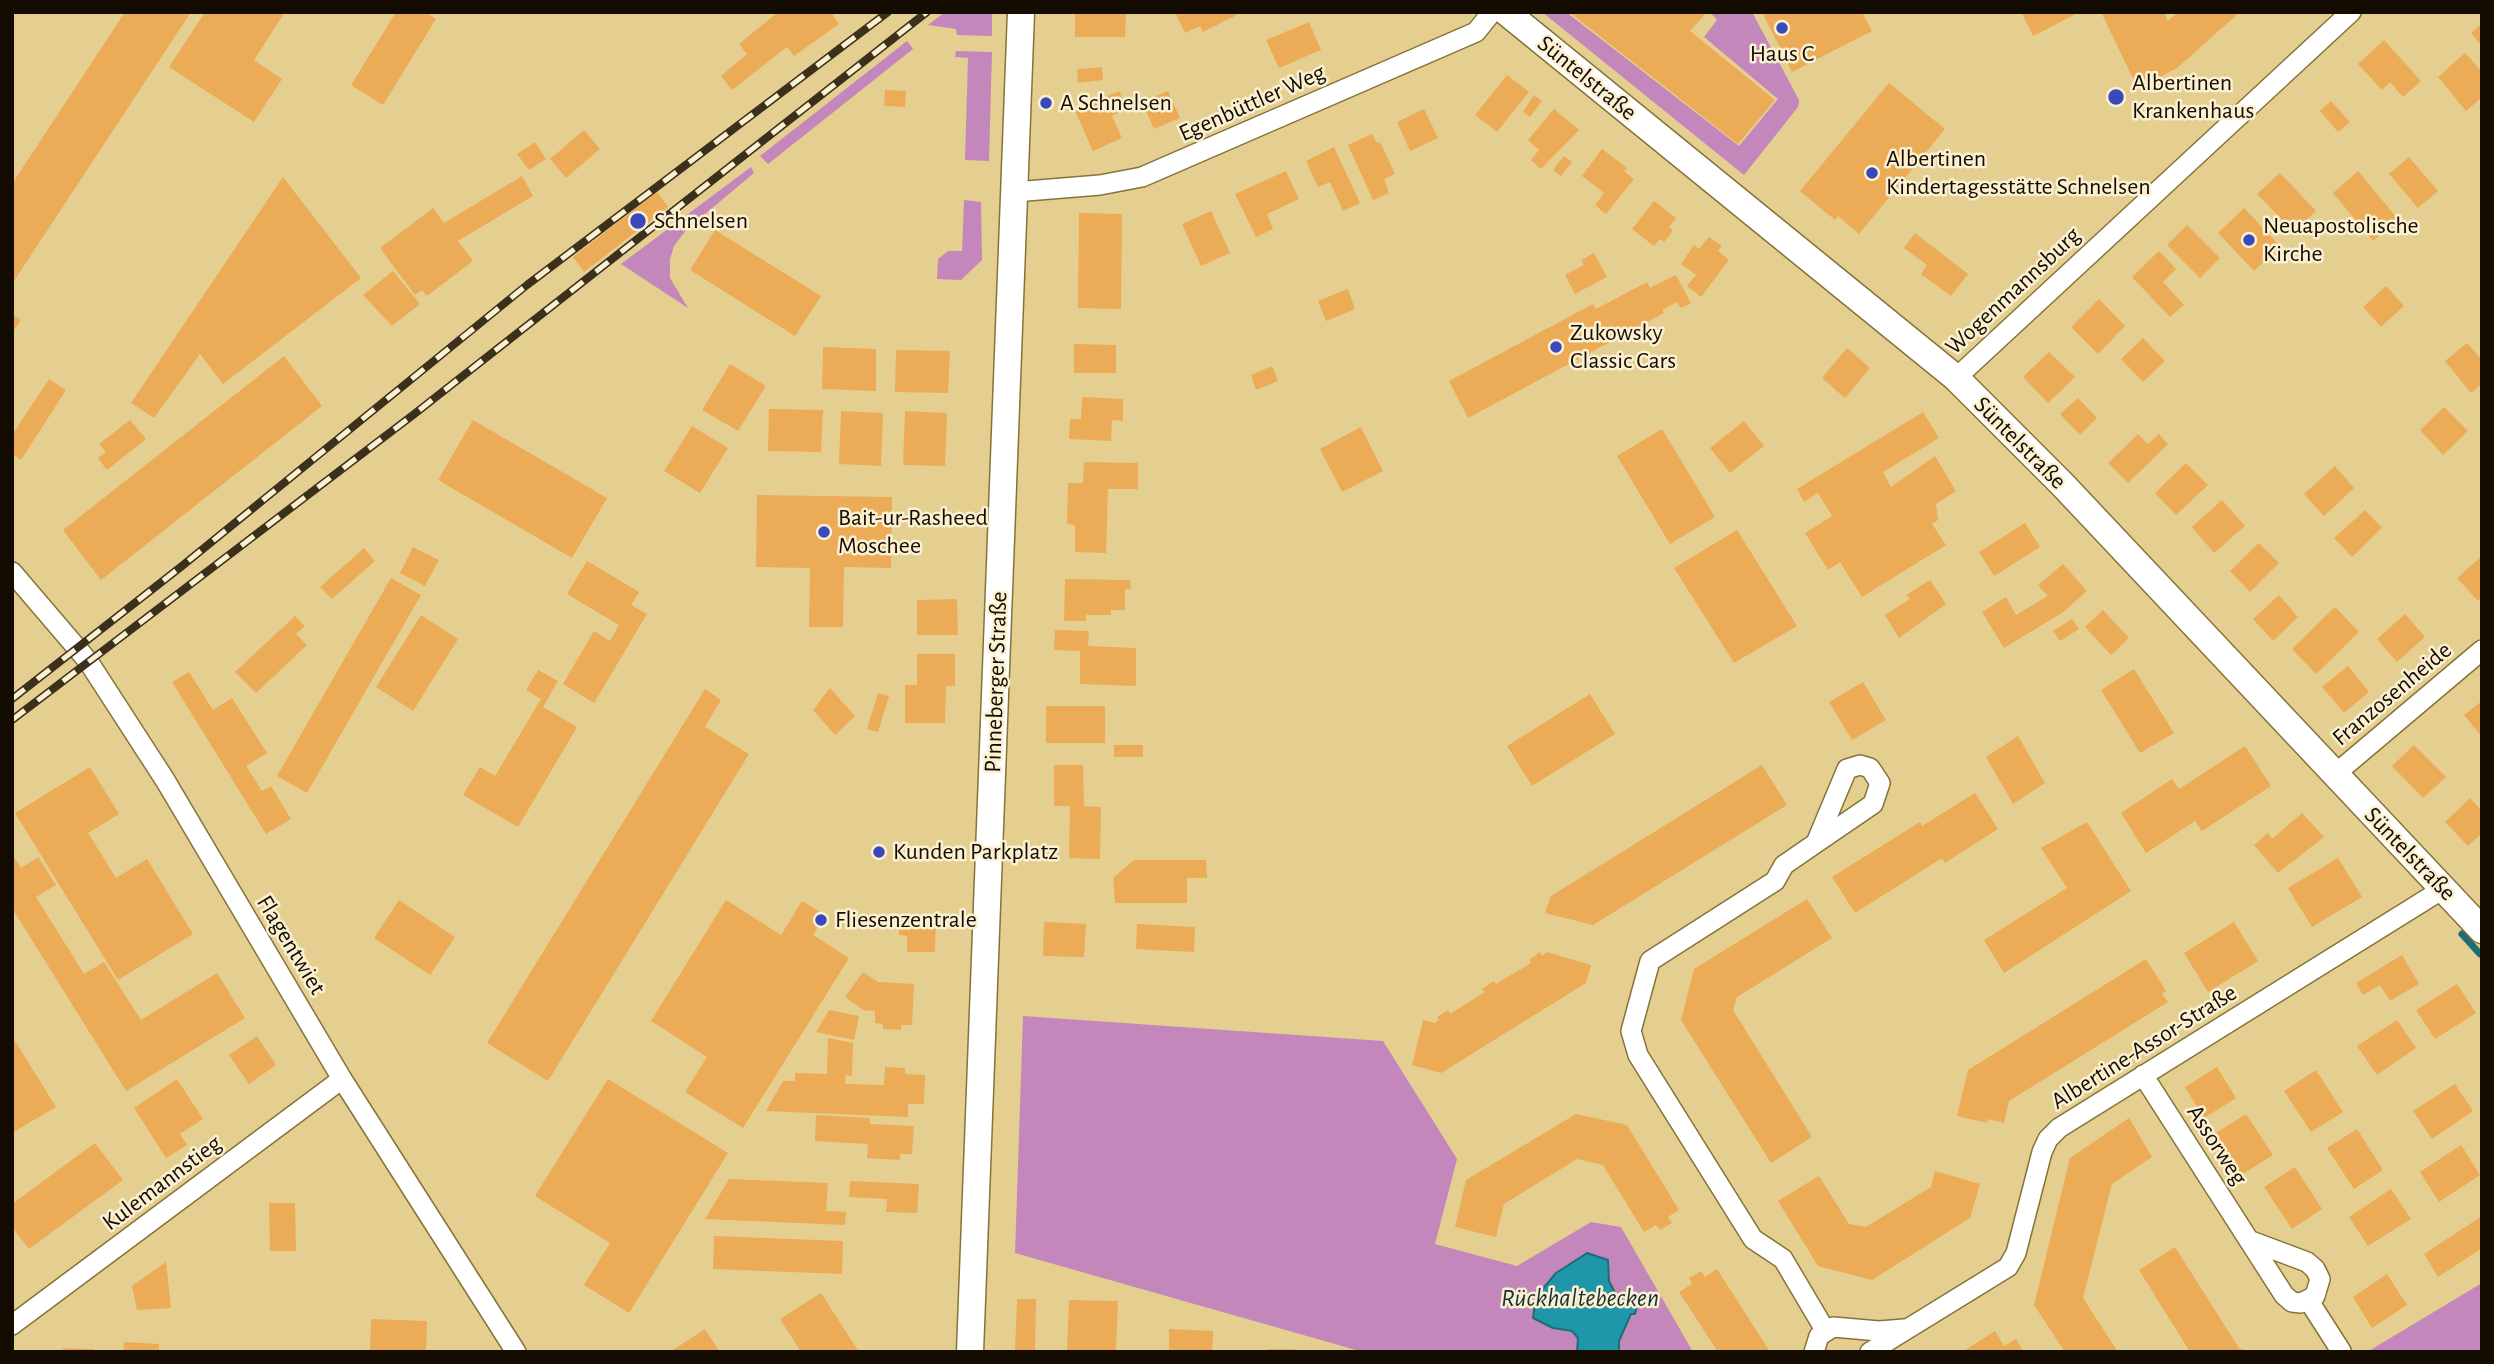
<!DOCTYPE html>
<meta charset="utf-8">
<style>
body{margin:0}
#map{position:relative;width:2494px;height:1364px;overflow:hidden;background:#e4cf91;font-family:"Alegreya Sans",sans-serif}
canvas{display:block}
.frame{position:absolute;inset:0;border:14px solid #140c00;pointer-events:none}
</style>
<div id="map">
<canvas width="2494" height="1364"></canvas>
<div class="frame"></div>
</div>
<script>
const c = document.querySelector('canvas').getContext('2d');
c.lineJoin = 'round';
function fillPath(path, color) { c.fillStyle = color; c.fill(path, 'evenodd'); }
const shape = rows => new Path2D(rows.map(r => 'M' + r).join(''));
function strokePath(path, color, width, dash) { c.strokeStyle = color; c.lineWidth = width; c.lineCap = dash ? 'butt' : 'round'; c.setLineDash(dash || []); c.stroke(path); }
function write(font, color, halo, rows, align = 'center') {
  c.font = font + ' "Alegreya Sans",sans-serif'; c.lineWidth = 5; c.setLineDash([]); c.textBaseline = 'middle'; c.strokeStyle = halo; c.fillStyle = color; for (const [text, x, y, turn = 0] of rows) {
    c.save(); c.translate(x, y); c.rotate((+turn || 0) * Math.PI / 180); c.textAlign = isNaN(turn) ? turn : align; if (halo) c.strokeText(text, 0, 0); c.fillText(text, 0, 0); c.restore();
  }
}
fillPath(shape([
 [945,12,992,12,992,36,957,35,956,29,928,25],
 [1542,12,1566,12,1739,146,1778,99,1704,37,1717,20,1710,12,1752,12,1799,100,1798,107,1744,175],
 [907,41,913,49,768,164,760,156],
 [956,51,992,52,989,161,965,160,968,58,955,57],
 [751,167,754,173,687,229,674,246,670,259,670,278,688,308,621,264],
 [964,200,981,202,982,260,961,280,937,279,938,259,948,251,962,251],
 [1023,1016,1383,1041,1457,1159,1435,1244,1517,1266,1591,1222,1621,1227,1693,1352,1619,1352,1619,1341,1631,1314,1626,1299,1618,1299,1609,1281,1608,1260,1587,1253,1556,1273,1535,1303,1534,1318,1553,1328,1572,1331,1578,1338,1577,1352,1363,1352,1015,1253],
 [2482,1283,2482,1352,2367,1352]
]), '#c387bb');
const water = shape([
 [1587,1253,1608,1260,1609,1281,1618,1299,1634,1295,1637,1305,1635,1314,1631,1314,1619,1341,1619,1352,1577,1352,1578,1338,1572,1331,1553,1328,1533,1318,1536,1297,1556,1273,1587,1253]
]);
fillPath(water, '#2096a9');
strokePath(water, '#1c6d76', 2);
strokePath(shape([
 [2462,934,2480,954]
]), '#1c6d76', 7);
fillPath(shape([
 [125,12,191,12,12,284,12,184],
 [205,12,285,12,254,60,282,79,254,122,169,67],
 [396,12,425,12,436,19,383,105,351,85],
 [778,12,831,12,839,24,794,56,787,47,732,90,721,76,747,54,739,44],
 [1175,12,1236,12,1237,15,1203,32,1200,26,1185,33],
 [1569,12,1707,12,1690,31,1775,100,1738,144],
 [1762,12,1862,12,1872,31,1792,72],
 [2021,12,2080,12,2033,36],
 [2101,12,2164,12,2168,21,2178,12,2240,12,2177,68,2138,89],
 [1075,13,1126,14,1125,37,1075,37],
 [1309,22,1321,50,1279,68,1266,40],
 [2482,24,2482,46,2471,33],
 [2384,40,2421,81,2403,97,2390,82,2382,90,2358,64],
 [2465,53,2482,72,2482,97,2466,111,2438,77],
 [1102,67,1103,80,1078,83,1077,69],
 [1507,75,1529,92,1497,132,1475,115],
 [1889,83,1945,129,1859,234,1838,216,1835,220,1800,191],
 [885,90,906,91,905,107,884,106],
 [1119,91,1127,108,1112,116,1122,138,1093,151,1075,111],
 [1168,91,1180,118,1154,129,1142,102],
 [1534,95,1542,101,1530,117,1523,112],
 [2331,101,2350,122,2338,132,2320,111],
 [1424,109,1438,138,1410,151,1397,122],
 [1554,109,1579,130,1541,169,1531,160,1539,150,1528,140],
 [584,130,600,149,566,178,550,159],
 [1372,134,1377,143,1380,142,1395,174,1384,179,1389,193,1373,200,1348,145],
 [535,142,546,159,529,170,517,154],
 [1334,147,1360,203,1343,211,1330,182,1318,187,1306,161],
 [1602,149,1627,168,1624,171,1634,179,1606,214,1595,205,1604,193,1582,176],
 [1564,156,1572,162,1561,176,1553,170],
 [2409,157,2438,191,2418,208,2389,174],
 [1286,171,1299,199,1267,214,1273,229,1256,237,1235,194],
 [2358,171,2398,219,2373,241,2333,193],
 [2280,173,2316,211,2294,232,2257,194],
 [522,176,533,196,458,241,473,261,427,296,422,290,415,295,380,248,433,208,444,223],
 [283,177,361,278,223,384,200,354,154,418,131,403],
 [657,192,668,207,584,272,573,257],
 [1654,201,1676,218,1669,227,1673,231,1664,242,1660,239,1654,246,1632,229],
 [2244,208,2280,246,2254,271,2218,233],
 [1211,211,1230,253,1201,266,1182,224],
 [1079,213,1122,214,1121,309,1078,308],
 [2187,225,2220,258,2200,278,2167,245],
 [715,230,821,296,795,336,690,270],
 [1915,233,1968,274,1951,296,1921,274,1927,265,1904,248],
 [1709,237,1722,246,1718,251,1729,260,1701,297,1687,286,1696,275,1681,264,1694,245,1699,249],
 [2159,251,2176,269,2163,282,2184,305,2170,317,2132,277],
 [1594,253,1607,277,1575,294,1565,275,1584,265,1581,260],
 [393,271,420,304,392,326,363,295],
 [1676,275,1691,303,1681,308,1677,302,1662,310,1664,313,1468,418,1449,381,1593,304,1596,309,1647,282,1650,288],
 [2386,286,2404,306,2381,327,2363,307],
 [1348,289,1355,309,1326,321,1318,301],
 [2099,299,2125,326,2098,354,2071,327],
 [12,314,21,320,12,333],
 [2143,338,2165,361,2143,382,2121,359],
 [2467,343,2482,360,2482,384,2471,393,2445,361],
 [1074,344,1116,345,1116,373,1074,373],
 [823,347,876,349,876,391,822,389],
 [1847,348,1870,368,1845,398,1822,378],
 [896,350,950,351,948,393,895,392],
 [2049,352,2075,377,2048,403,2023,377],
 [284,356,322,406,101,580,63,530],
 [730,364,766,386,738,431,702,410],
 [1272,366,1278,381,1256,390,1251,375],
 [49,379,66,390,21,460,12,454,12,435],
 [1082,397,1123,399,1123,421,1112,420,1111,441,1069,439,1070,419,1081,419],
 [2078,398,2097,418,2080,435,2060,414],
 [2444,407,2468,431,2443,455,2420,430],
 [769,409,823,410,821,452,768,451],
 [841,411,883,413,881,466,839,464],
 [905,411,947,413,945,466,903,465],
 [1923,412,1939,438,1883,472,1891,487,1935,456,1956,491,1936,504,1938,520,1932,524,1946,545,1862,597,1840,562,1828,570,1805,533,1832,516,1818,493,1804,502,1797,489],
 [130,420,146,439,107,470,98,458,106,452,99,444],
 [473,420,607,498,572,558,438,480],
 [1744,421,1764,446,1730,473,1710,448],
 [692,426,728,448,700,493,664,471],
 [1361,427,1383,471,1342,492,1320,449],
 [1662,429,1715,517,1670,544,1617,456],
 [2138,434,2148,444,2159,434,2168,444,2128,483,2108,463],
 [1084,462,1138,463,1138,489,1108,489,1106,553,1075,552,1075,525,1067,524,1068,483,1083,483],
 [2186,463,2208,485,2176,515,2155,493],
 [2335,466,2354,488,2324,516,2304,494],
 [757,495,892,497,891,568,844,567,843,627,809,627,810,568,756,567],
 [2222,500,2245,526,2214,553,2192,527],
 [2365,510,2382,528,2352,557,2334,538],
 [2025,523,2040,547,1994,576,1979,552],
 [1737,530,1797,626,1734,663,1674,568],
 [2259,543,2279,563,2250,592,2230,571],
 [413,547,439,560,425,586,400,573],
 [364,548,375,561,332,599,320,587],
 [2482,556,2482,597,2478,601,2457,578],
 [587,561,639,592,631,605,647,614,594,703,563,684,594,631,610,641,619,625,567,594],
 [2063,564,2087,591,2062,613,2004,648,1982,612,2006,597,2016,615,2048,596,2038,585],
 [391,578,421,595,307,793,277,776],
 [1065,579,1130,580,1131,589,1125,589,1125,610,1111,610,1111,615,1086,615,1086,621,1064,621],
 [1930,580,1946,604,1899,638,1885,615,1910,599,1906,595],
 [2279,595,2298,617,2273,641,2253,619],
 [957,599,958,635,917,635,917,600],
 [2335,607,2359,632,2316,674,2292,649],
 [2103,610,2129,638,2111,655,2085,627],
 [2405,614,2425,637,2397,662,2377,639],
 [421,615,458,639,413,711,376,687],
 [295,616,305,626,296,634,307,645,256,693,235,672],
 [2072,619,2079,629,2060,641,2053,631],
 [1055,630,1089,631,1088,646,1136,648,1136,686,1080,684,1080,651,1054,650],
 [917,654,955,654,955,686,946,686,945,723,905,723,905,685,917,685],
 [2348,666,2369,692,2344,713,2322,687],
 [2134,669,2174,733,2140,753,2101,690],
 [538,670,558,681,543,707,577,727,518,827,463,795,480,767,495,776,541,699,526,690],
 [189,672,213,710,232,698,267,753,246,766,262,791,271,786,291,819,266,834,172,682],
 [1863,682,1886,720,1852,740,1829,702],
 [830,688,855,716,835,735,813,710],
 [705,689,721,700,705,727,749,754,548,1081,487,1043],
 [878,693,889,696,878,732,867,729],
 [1590,694,1615,734,1532,786,1507,746],
 [2482,701,2482,737,2464,715],
 [1046,706,1105,706,1105,743,1046,743],
 [2018,736,2045,783,2013,804,1986,757],
 [1114,745,1143,745,1143,757,1114,757],
 [2414,745,2446,777,2423,798,2392,766],
 [2245,746,2271,786,2202,831,2195,821,2146,853,2121,813,2172,779,2179,789],
 [1054,765,1083,765,1084,806,1101,807,1100,859,1069,858,1070,806,1054,806],
 [1762,765,1787,805,1593,925,1545,913,1551,896],
 [90,767,119,814,88,833,116,878,147,859,193,934,118,980,15,813],
 [1975,793,1998,829,1945,863,1942,858,1855,913,1832,877,1920,822,1922,826],
 [2470,798,2482,811,2482,833,2468,846,2445,822],
 [2302,813,2324,837,2278,873,2254,845,2268,833,2272,839],
 [2087,822,2131,891,2004,973,1984,940,2067,888,2041,848],
 [12,854,21,868,38,857,56,885,36,897,84,974,104,962,141,1020,217,973,245,1018,126,1091,12,908],
 [2338,858,2362,897,2312,927,2288,888],
 [1134,860,1206,860,1207,878,1187,878,1187,903,1115,903,1113,878],
 [1807,899,1832,938,1737,997,1733,1010,1812,1137,1771,1163,1681,1020,1694,969],
 [399,900,455,937,430,975,374,938],
 [726,900,781,935,802,901,825,915,813,935,849,958,743,1128,685,1092,707,1057,651,1021],
 [899,917,936,917,935,952,907,952,907,936,899,935],
 [1044,922,1086,924,1084,957,1043,956],
 [2234,922,2258,961,2208,992,2184,953],
 [1137,924,1195,927,1194,952,1136,949],
 [1540,952,1542,956,1547,952,1591,965,1586,983,1441,1073,1412,1065,1423,1020,1435,1023,1439,1020,1437,1017,1448,1010,1450,1014,1485,992,1482,989,1494,981,1496,984,1531,963,1529,960],
 [2402,955,2419,984,2390,1001,2380,985,2363,995,2356,983],
 [2146,959,2166,991,2162,994,2168,1002,2009,1101,2004,1123,1988,1119,1987,1123,1957,1116,1968,1070],
 [863,972,878,982,914,984,912,1025,901,1025,901,1030,883,1029,883,1024,875,1023,875,1011,863,1010,845,997],
 [2457,984,2476,1013,2435,1039,2416,1010],
 [829,1010,859,1016,854,1040,816,1032],
 [2397,1020,2416,1048,2377,1075,2357,1046],
 [12,1036,56,1107,12,1133],
 [257,1036,276,1065,249,1084,229,1055],
 [828,1038,853,1043,852,1076,846,1075,845,1084,884,1085,885,1067,905,1068,905,1074,925,1075,924,1104,908,1104,908,1117,766,1111,783,1081,795,1081,795,1073,827,1074],
 [2217,1067,2236,1098,2204,1118,2185,1087],
 [2316,1070,2343,1112,2311,1132,2284,1091],
 [177,1079,203,1119,180,1134,187,1145,166,1158,134,1108],
 [608,1079,728,1153,629,1313,584,1285,610,1243,535,1196],
 [2455,1084,2473,1111,2432,1139,2413,1111],
 [1576,1114,1627,1125,1679,1210,1668,1217,1672,1223,1660,1230,1656,1225,1644,1232,1603,1165,1577,1159,1504,1204,1496,1237,1455,1227,1466,1180],
 [2246,1114,2273,1155,2241,1175,2214,1134],
 [816,1115,870,1118,870,1124,914,1126,912,1154,900,1154,900,1160,867,1158,868,1144,815,1141],
 [2129,1118,2152,1157,2112,1184,2083,1298,2118,1352,2065,1352,2034,1305,2070,1158],
 [2357,1129,2383,1170,2354,1189,2327,1148],
 [95,1143,123,1180,29,1249,12,1227,12,1204],
 [2461,1145,2480,1175,2439,1202,2420,1172],
 [2295,1167,2322,1209,2292,1229,2264,1187],
 [1935,1171,1980,1184,1970,1218,1872,1280,1818,1266,1778,1201,1819,1176,1849,1224,1866,1227,1931,1187],
 [729,1179,828,1183,826,1211,846,1212,845,1225,705,1219],
 [850,1181,919,1184,917,1213,886,1212,887,1199,849,1197],
 [2391,1189,2411,1219,2368,1246,2349,1217],
 [269,1203,295,1203,296,1251,270,1251],
 [2482,1216,2482,1248,2438,1277,2424,1254],
 [714,1236,843,1241,842,1274,713,1269],
 [2175,1247,2239,1348,2250,1352,2190,1352,2139,1270],
 [166,1262,171,1308,137,1310,132,1286],
 [1717,1269,1749,1319,1770,1352,1718,1352,1679,1292,1692,1284,1689,1278,1701,1271,1705,1277],
 [2387,1274,2407,1305,2372,1328,2353,1297],
 [821,1293,859,1352,801,1352,780,1319],
 [1017,1299,1036,1299,1035,1352,1015,1352],
 [1069,1300,1118,1301,1116,1352,1067,1352],
 [371,1319,427,1321,426,1352,370,1352],
 [705,1329,720,1352,670,1352],
 [1169,1329,1213,1331,1212,1352,1169,1352],
 [1995,1331,2004,1346,2016,1339,2024,1352,1962,1352],
 [124,1342,159,1344,159,1352,123,1352],
 [63,1348,94,1349,94,1352,63,1352],
 [1267,1349,1295,1349,1295,1352,1267,1352]
]), '#ecab57');
const street = shape([
 [1014,192,1100,185,1142,177,1476,32,1492,12],
 [1956,378,2351,12],
 [12,572,88,661,165,780,342,1079,516,1352],
 [2334,775,2482,650],
 [1816,843,1873,804,1880,783,1870,768,1860,765,1847,769,1816,843,1784,865,1775,881,1650,961,1631,1031,1638,1055,1753,1239,1783,1259,1825,1330],
 [2143,1075,2284,1295,2292,1302,2301,1303,2315,1296,2320,1279,2315,1269,2307,1262,2251,1241],
 [2309,1301,2341,1351],
 [12,1325,342,1079],
 [1814,1352,1819,1336,1833,1327,1879,1331,1904,1329],
 [1870,1352,2008,1267,2016,1253,2042,1152,2048,1139,2059,1128,2443,889]
]);
const secondary = shape([
 [1506,12,1956,378,2063,485,2482,930],
 [970,1352,1021,12]
]);
strokePath(street, '#867337', 22);
strokePath(secondary, '#867337', 29);
strokePath(street, '#fff', 19);
strokePath(secondary, '#fff', 26);
const rail = shape([
 [12,699,182,566,527,285,888,12],
 [12,720,413,415,927,12]
]);
strokePath(rail, '#3a301b', 8);
strokePath(rail, '#fbf1d2', 5, [16]);
for (const [x, y, r, color] of [
 [1782,28,7,"#3949bc"],
 [2116,97,9,"#3949bc"],
 [1046,103,7,"#3949bc"],
 [1872,173,7,"#3949bc"],
 [638,221,9,"#3949bc"],
 [2249,240,7,"#3949bc"],
 [1556,347,7,"#3949bc"],
 [824,532,7,"#3949bc"],
 [879,852,7,"#3949bc"],
 [821,920,7,"#3949bc"]
]) { const dot = new Path2D(); dot.arc(x, y, r, 0, 2 * Math.PI); c.fillStyle = color; c.fill(dot); strokePath(dot, '#fbf1d2', 2.5); }
write('24px', '#140c00', '#fbf1d2', [
 ["Haus C",1782,54,"center"],
 ["Albertinen",2132,83],
 ["Krankenhaus",2132,111],
 ["A Schnelsen",1060,103],
 ["Albertinen",1886,159],
 ["Kindertagesstätte Schnelsen",1886,187],
 ["Schnelsen",654,221],
 ["Neuapostolische",2263,226],
 ["Kirche",2263,254],
 ["Zukowsky",1570,333],
 ["Classic Cars",1570,361],
 ["Bait-ur-Rasheed",838,518],
 ["Moschee",838,546],
 ["Kunden Parkplatz",893,852],
 ["Fliesenzentrale",835,920]
], 'left');
write('24px', '#140c00', '#fbf1d2', [
 ["Süntelstraße",1587,78,39],
 ["Egenbüttler Weg",1252,103,-24],
 ["Wogenmannsburg",2013,291,-43],
 ["Süntelstraße",2020,443,45],
 ["Pinneberger Straße",996,682,-88],
 ["Franzosenheide",2392,694,-40],
 ["Süntelstraße",2410,854,46],
 ["Flagentwiet",291,945,59],
 ["Albertine-Assor-Straße",2144,1047,-32],
 ["Assorweg",2217,1145,57],
 ["Kulemannstieg",162,1183,-37]
]);
write('italic 26px', '#183035', '#fbf1d2', [
 ["Rückhaltebecken",1580,1298]
]);
</script>
